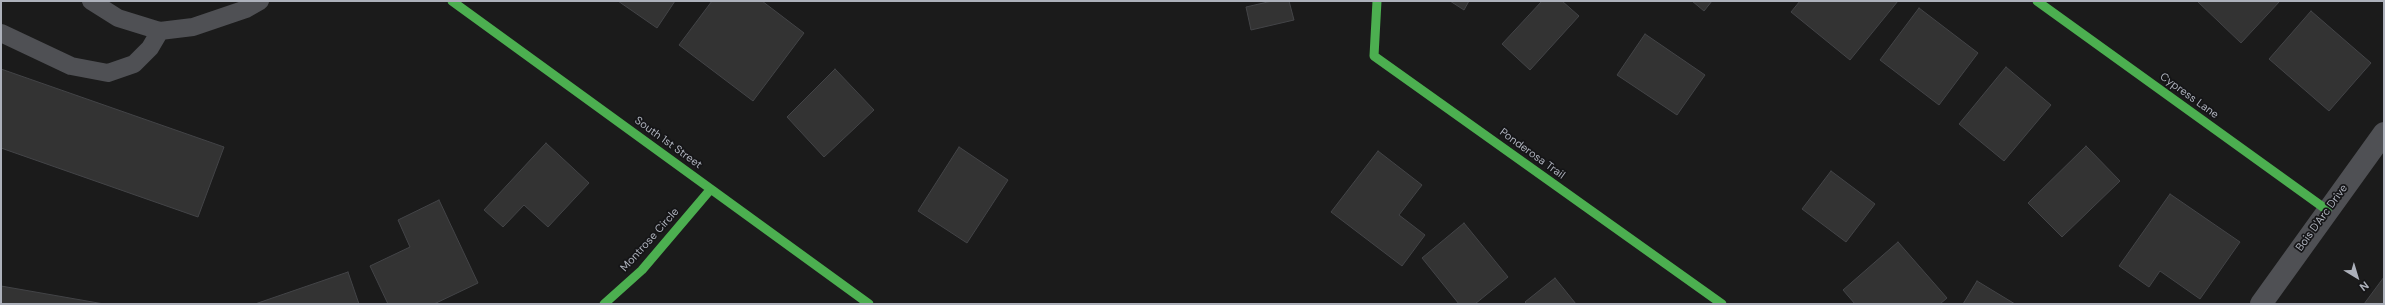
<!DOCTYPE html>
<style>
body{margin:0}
#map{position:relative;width:2385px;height:305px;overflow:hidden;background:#1b1b1b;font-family:"DM Sans",sans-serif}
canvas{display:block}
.frame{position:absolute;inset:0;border:2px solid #adb1bb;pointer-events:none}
.north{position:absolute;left:2337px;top:257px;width:40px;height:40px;-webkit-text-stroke:3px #151517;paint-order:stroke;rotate:142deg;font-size:11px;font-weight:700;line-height:16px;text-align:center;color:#adb1bb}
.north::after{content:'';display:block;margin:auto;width:14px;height:18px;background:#adb1bb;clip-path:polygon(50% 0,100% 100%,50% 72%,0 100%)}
</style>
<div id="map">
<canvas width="2385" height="305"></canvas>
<div class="frame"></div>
<div class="north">N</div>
</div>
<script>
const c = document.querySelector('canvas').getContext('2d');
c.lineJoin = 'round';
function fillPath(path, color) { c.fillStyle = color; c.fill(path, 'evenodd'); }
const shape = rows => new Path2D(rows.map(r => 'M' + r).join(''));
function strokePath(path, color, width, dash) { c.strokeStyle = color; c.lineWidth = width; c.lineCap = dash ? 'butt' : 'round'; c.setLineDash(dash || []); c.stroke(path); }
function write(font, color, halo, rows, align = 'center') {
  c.font = font + ' "DM Sans",sans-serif'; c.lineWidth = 3.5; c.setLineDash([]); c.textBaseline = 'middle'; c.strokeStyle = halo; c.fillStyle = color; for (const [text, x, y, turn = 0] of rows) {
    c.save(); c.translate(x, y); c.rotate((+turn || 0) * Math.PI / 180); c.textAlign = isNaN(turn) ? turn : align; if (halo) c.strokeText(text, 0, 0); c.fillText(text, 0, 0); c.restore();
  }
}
const building = shape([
 [618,1,675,1,657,28,618,1],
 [712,1,762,1,804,33,753,101,679,45,712,1],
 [1272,1,1289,1,1294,20,1251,30,1246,7,1272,1],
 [1450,1,1469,1,1464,10,1450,1],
 [1542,1,1562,1,1579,16,1530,70,1502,44,1542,1],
 [1692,1,1712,1,1704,11,1692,1],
 [1800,1,1898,1,1850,60,1791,12,1800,1],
 [2197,1,2280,1,2241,43,2197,1],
 [1919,8,1978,53,1939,105,1880,60,1919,8],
 [2311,11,2371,63,2329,111,2269,59,2311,11],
 [1645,34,1705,75,1677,115,1617,75,1645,34],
 [2006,67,2051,105,2004,161,1959,124,2006,67],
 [1,69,224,147,198,217,1,148,1,69],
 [835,69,874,110,824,157,787,117,835,69],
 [546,143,589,183,548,227,524,205,503,227,484,210,546,143],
 [2086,146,2120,181,2062,237,2028,203,2086,146],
 [959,147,1008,180,967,243,918,211,959,147],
 [1378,151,1422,185,1399,215,1425,235,1402,266,1331,212,1378,151],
 [1831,171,1875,204,1846,242,1802,209,1831,171],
 [2170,194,2240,242,2200,299,2160,271,2149,287,2119,266,2170,194],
 [439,200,478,283,434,304,388,304,370,266,410,247,398,220,439,200],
 [1464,223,1508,277,1475,304,1459,304,1422,258,1464,223],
 [1898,242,1947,298,1940,304,1855,304,1843,290,1898,242],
 [348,272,359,304,255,304,348,272],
 [2384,277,2384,304,2364,304,2384,277],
 [1555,278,1576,304,1527,304,1525,302,1555,278],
 [1977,281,2015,304,1963,304,1977,281],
 [1,286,104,304,1,304,1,286]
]);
fillPath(building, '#333');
strokePath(building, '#434447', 1);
strokePath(shape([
 [91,1,118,18,160,31,193,27,246,9,260,1],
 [1,33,71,66,108,73,134,64,150,48,160,31]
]), '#4f5054', 18);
strokePath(shape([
 [2261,304,2384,133]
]), '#4f5054', 22);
strokePath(shape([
 [452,1,869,304],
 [1377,1,1374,56,1722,304],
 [2037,1,2327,210],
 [604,304,642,270,710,190]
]), '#4caf50', 9);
write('11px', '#adb1bb', '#151517', [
 ["Cypress Lane",2189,96,36],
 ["South 1st Street",668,143,36],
 ["Ponderosa Trail",1532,154,36],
 ["Bois D'Arc Drive",2322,218,-54],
 ["Montrose Circle",650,240,-48]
]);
</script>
